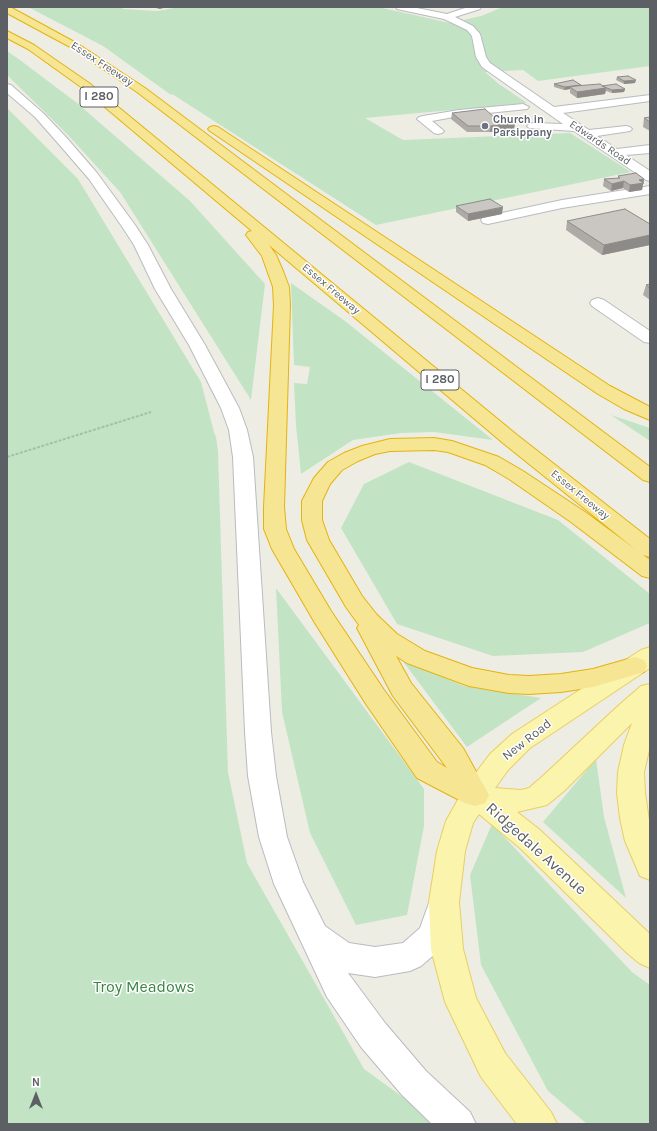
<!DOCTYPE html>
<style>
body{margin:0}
#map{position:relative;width:657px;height:1131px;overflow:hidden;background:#eeede4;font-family:Karla,sans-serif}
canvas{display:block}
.frame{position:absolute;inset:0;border:8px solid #5c5f64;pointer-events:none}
.north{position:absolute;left:16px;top:1075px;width:40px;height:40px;-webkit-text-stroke:3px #fff;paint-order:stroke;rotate:0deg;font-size:11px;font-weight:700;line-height:16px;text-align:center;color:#5c5f64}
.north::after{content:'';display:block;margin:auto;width:14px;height:18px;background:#5c5f64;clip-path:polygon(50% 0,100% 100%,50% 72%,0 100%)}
</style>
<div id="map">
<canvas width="657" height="1131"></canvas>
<div class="frame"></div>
<div class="north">N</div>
</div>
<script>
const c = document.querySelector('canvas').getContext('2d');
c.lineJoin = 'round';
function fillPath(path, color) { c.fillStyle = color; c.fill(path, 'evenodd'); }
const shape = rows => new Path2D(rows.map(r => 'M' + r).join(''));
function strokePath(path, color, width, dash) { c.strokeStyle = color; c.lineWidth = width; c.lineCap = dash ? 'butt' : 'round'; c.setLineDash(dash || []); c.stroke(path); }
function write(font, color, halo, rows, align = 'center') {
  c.font = font + ' Karla,sans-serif'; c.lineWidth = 3; c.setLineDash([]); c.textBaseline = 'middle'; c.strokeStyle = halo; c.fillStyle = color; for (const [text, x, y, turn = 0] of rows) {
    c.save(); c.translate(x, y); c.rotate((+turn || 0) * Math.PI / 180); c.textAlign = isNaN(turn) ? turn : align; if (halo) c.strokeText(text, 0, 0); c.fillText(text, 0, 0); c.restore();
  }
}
fillPath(shape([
 [28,7,121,7,123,9,158,11,179,7,378,7,450,23,481,16,503,7,650,7,650,66,538,81,523,70,485,72,499,84,527,103,365,118,403,140,570,133,631,172,376,225,172,94,171,95,103,46],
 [7,51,20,60,77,103,190,201,265,284,251,400,120,192,68,135,7,75],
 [7,108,78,179,201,382,214,432,216,437,218,451,228,772,247,863,364,1069,440,1124,7,1124],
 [291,283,345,321,493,440,434,432,401,433,353,440,301,474,296,425,294,383,307,384,310,367,294,365],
 [611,415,650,428,650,441],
 [409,462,558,520,650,594,650,623,583,652,493,656,397,624,341,528,364,484],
 [276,588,424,789,424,826,407,915,356,925,310,833,282,712],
 [402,660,464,686,541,698,467,747],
 [596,759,604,817,626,898,543,822],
 [492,824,632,972,650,985,650,1124,587,1124,548,1091,481,965,470,875]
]), '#c2e4c5');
const minor = shape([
 [396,7,412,7,447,14,468,7,481,7,480,9,455,17,473,26,480,34,486,57,490,63,554,107,650,95,650,101,563,113,589,130,626,126,630,127,632,129,630,131,597,136,617,149,650,145,650,153,626,155,650,171,650,181,646,180,574,131,529,128,527,126,529,124,533,123,563,124,482,67,476,57,472,36,467,30,444,19,397,9,396,7],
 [7,84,11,85,43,113,65,136,97,173,135,225,148,245,171,289,205,345,239,408,247,430,253,457,271,732,276,776,287,837,303,882,325,926,349,943,375,947,403,943,420,928,430,900,441,896,452,900,456,910,443,947,421,966,410,971,375,977,348,973,385,1023,426,1071,470,1112,476,1124,432,1124,402,1095,361,1047,327,997,274,884,259,837,248,776,245,732,233,457,229,430,221,408,189,345,155,289,134,245,123,228,89,179,57,142,35,117,7,93,7,84],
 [523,104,529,107,527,109,459,116,432,121,444,131,442,133,438,134,434,133,417,119,419,117,423,116,459,110,523,104],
 [650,186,650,194,562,208,488,224,483,223,481,220,483,217,488,216,562,200,650,186],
 [598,298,604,300,650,331,650,343,644,342,592,306,590,303,592,300,598,298]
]);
const major = shape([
 [650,647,650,668,530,748,508,770,495,788,521,790,529,788,544,775,618,706,641,686,650,684,650,746,644,772,645,793,650,827,650,880,640,876,625,841,620,818,617,793,618,772,624,745,632,723,564,791,547,805,517,812,540,830,650,934,650,968,639,963,626,952,520,848,479,814,473,823,465,851,459,902,463,949,476,998,505,1053,551,1112,557,1124,517,1124,481,1077,445,1002,431,949,429,902,437,851,446,821,465,787,490,754,512,734,641,650,650,647]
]);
const highway = shape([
 [7,7,10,7,78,44,145,88,650,467,650,482,643,480,137,92,72,48,7,13,7,7],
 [7,31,34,45,89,83,517,435,650,539,650,557,643,555,650,560,650,578,642,576,571,522,509,479,485,465,448,452,434,450,390,451,375,454,358,461,342,470,330,484,322,501,322,520,329,540,362,596,377,615,397,634,425,651,472,668,509,675,529,676,561,674,593,669,635,657,644,660,647,666,644,672,593,687,561,692,529,694,509,693,469,686,407,663,396,656,411,683,463,748,489,795,485,803,475,806,465,803,417,778,366,704,315,623,272,549,264,529,264,507,274,305,273,287,262,256,246,235,248,232,252,231,81,87,28,49,7,38,7,31],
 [269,245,503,443,635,549,585,512,523,471,499,457,452,441,434,438,390,439,362,446,344,453,328,462,314,478,302,501,302,520,307,540,346,607,359,625,357,628,393,696,447,768,437,762,384,690,331,611,294,549,286,529,284,507,290,305,289,287,283,271,276,255,269,245],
 [214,126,218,127,610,386,650,407,650,420,624,409,598,394,210,131,208,129,210,127,214,126]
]);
strokePath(minor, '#b9bbc0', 2);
strokePath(major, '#e9ce63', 2);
strokePath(highway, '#e4b30e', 2);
strokePath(shape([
 [7,457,151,412]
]), '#9cc4ab', 2, [3, 1.5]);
fillPath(minor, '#fff');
fillPath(major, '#faf4ad');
fillPath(highway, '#f6e593');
fillPath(shape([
 [153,7,168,7,159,9],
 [617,77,635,83,624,84,616,80],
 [554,84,581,85,581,86,602,86,625,89,624,92,612,93,606,91,605,94,577,98,570,93,570,89,564,90,554,87],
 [452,113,495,118,515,123,514,129,490,132,467,132,451,119],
 [650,117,650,131,643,127,644,118],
 [618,176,644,179,642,190,629,192,623,188,611,191,603,186,604,179,618,178],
 [456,206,502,214,468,221,456,212],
 [567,221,650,224,650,245,602,255,566,230],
 [650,284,650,300,643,295,646,285]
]), '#aeaba7');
fillPath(shape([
 [159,7,168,7,159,9],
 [636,80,635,83,624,84,624,81],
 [581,85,581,88,570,87,570,89,564,90,565,87],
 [606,88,605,94,577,98,577,92],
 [625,89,624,92,612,93,612,90],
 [515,123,514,129,490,132,491,126],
 [644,179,642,190,629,192,630,185,639,180],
 [624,181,623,188,611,191,612,184],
 [503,207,502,214,468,221,468,214],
 [650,235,650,245,602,255,604,245]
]), '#8d8b88');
const building = shape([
 [628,76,636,80,624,81,617,77,628,76],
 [573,80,581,85,565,87,554,84,573,80],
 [600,84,606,88,577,92,570,87,575,86,600,84],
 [616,84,625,89,612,90,602,86,616,84],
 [485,109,495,118,506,117,515,123,491,126,468,126,452,113,485,109],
 [650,117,650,122,644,118,650,117],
 [636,173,644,179,639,180,644,183,630,185,624,181,612,184,604,179,620,178,618,176,636,173],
 [490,199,503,207,468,214,456,206,490,199],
 [625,209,650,224,650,235,604,245,567,221,625,209],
 [650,284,650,288,646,285,650,284]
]);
fillPath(building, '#cac7c2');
strokePath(building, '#8d8b88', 1);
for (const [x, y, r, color] of [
 [485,126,4,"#6b7280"]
]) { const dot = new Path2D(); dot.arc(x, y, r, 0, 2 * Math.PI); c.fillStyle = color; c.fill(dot); strokePath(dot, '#fff', 1.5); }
write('11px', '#5c5f64', '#fff', [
 ["Essex Freeway",102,64,33],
 ["Edwards Road",600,143,34],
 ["Essex Freeway",331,289,40],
 ["Essex Freeway",580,495,39]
]);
write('bold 11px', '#5b616d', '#fff', [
 ["Church in",493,120],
 ["Parsippany",493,133]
], 'left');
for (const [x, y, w] of [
 [99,97,38],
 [440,380,38]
]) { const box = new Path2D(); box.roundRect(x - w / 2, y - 10, w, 20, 3); c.fillStyle = '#fff'; c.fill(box); strokePath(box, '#5c5f64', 1); }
write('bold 12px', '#5c5f64', null, [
 ["I 280",99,97],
 ["I 280",440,380]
]);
write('13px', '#5c5f64', '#fff', [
 ["New Road",527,740,-38]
]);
write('16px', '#5c5f64', '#fff', [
 ["Ridgedale Avenue",536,849,42]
]);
write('16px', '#3b8445', '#fff', [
 ["Troy Meadows",144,987]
]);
</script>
